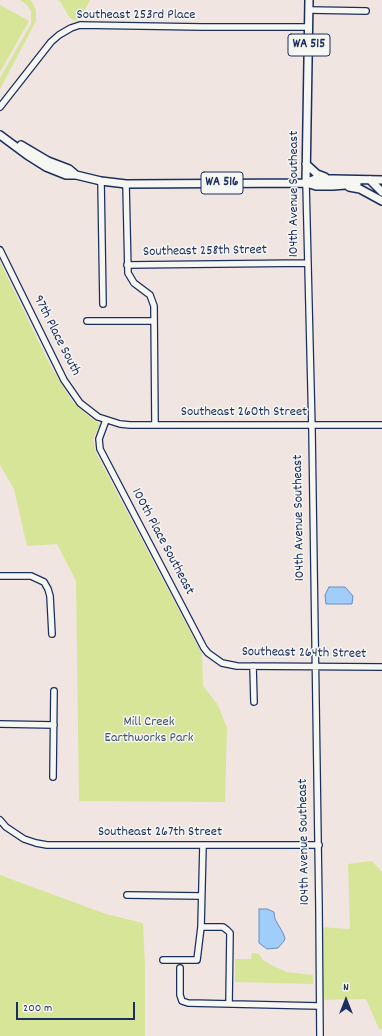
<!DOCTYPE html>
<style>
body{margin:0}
#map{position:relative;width:382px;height:1036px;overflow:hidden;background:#f1e5e1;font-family:Dekko,sans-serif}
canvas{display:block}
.north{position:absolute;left:326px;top:980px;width:40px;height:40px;-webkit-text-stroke:3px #f6f6f2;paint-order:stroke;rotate:0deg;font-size:11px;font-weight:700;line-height:16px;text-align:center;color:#1b2f5e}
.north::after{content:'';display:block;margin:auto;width:14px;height:18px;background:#1b2f5e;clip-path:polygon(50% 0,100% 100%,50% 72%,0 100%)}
.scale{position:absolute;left:16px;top:1002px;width:119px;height:18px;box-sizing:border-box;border:2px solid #1b2f5e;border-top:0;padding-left:5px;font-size:12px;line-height:14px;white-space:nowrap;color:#1b2f5e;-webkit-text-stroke:3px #f6f6f2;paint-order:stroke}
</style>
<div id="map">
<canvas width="382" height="1036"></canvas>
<div class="north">N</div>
<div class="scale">200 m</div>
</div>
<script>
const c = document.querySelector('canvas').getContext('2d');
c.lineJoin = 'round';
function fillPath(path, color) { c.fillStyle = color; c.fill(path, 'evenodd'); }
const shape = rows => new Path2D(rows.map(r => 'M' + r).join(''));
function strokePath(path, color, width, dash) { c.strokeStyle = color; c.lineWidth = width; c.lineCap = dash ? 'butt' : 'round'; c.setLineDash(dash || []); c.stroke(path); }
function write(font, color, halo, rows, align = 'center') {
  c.font = font + ' Dekko,sans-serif'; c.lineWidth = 3; c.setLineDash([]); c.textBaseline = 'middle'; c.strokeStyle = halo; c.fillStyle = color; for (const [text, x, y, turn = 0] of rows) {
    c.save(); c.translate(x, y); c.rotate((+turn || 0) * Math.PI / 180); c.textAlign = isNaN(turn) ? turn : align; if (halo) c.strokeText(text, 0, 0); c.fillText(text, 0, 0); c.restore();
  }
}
fillPath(shape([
 [20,0,30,0,32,2,36,10,36,21,0,89,0,78,31,24,31,11,27,5],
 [57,0,90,0,84,12,75,21,69,17,60,1],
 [0,5,29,21,0,72],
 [0,262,50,365,72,401,87,415,100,424,93,439,96,453,202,654,203,686,218,705,227,728,225,802,79,801,76,581,57,544,27,546,14,489,0,465],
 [372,861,382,872,382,1029,379,1029,366,999,319,1000,319,927,350,929,348,864],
 [0,875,106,914,143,923,145,967,145,1036,0,1036],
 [252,953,259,954,262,959,271,965,287,972,313,975,313,984,235,982,235,959,251,959]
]), '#d7e598');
const water = shape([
 [329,587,345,587,353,596,352,604,326,604,325,595,329,587],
 [259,909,267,909,274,912,275,919,283,933,285,938,284,941,278,948,267,949,259,943,259,909]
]);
fillPath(water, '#a0cdfa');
strokePath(water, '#6b8ebc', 1);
const minor = shape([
 [309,10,366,11],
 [0,107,51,42,59,35,71,28,80,25,202,27,309,27],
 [101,181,103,304],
 [306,183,312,430,319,908,320,1036],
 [126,184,128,273,134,283,150,295,154,306,155,425],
 [0,250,64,380,80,403,98,417,120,424,130,425,382,425],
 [127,265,308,263],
 [87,321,154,321],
 [106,420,99,439,100,449,204,648,208,653,222,663,237,666,382,667],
 [0,576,31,576,44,582,48,589,50,596,52,634],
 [253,666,254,702],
 [0,724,54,725],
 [53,777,54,691],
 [0,820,6,827,24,839,36,843,47,845,319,845],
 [127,895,201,896],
 [201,927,223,927,227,930,230,933,229,1004],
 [163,960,197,960,201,927,203,845],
 [180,968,180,995,182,1001,188,1003,319,1006]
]);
const major = shape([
 [0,135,27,155,46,167,66,175,76,175,101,181,126,184,306,183,315,179,333,179,382,180],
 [21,145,48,161,69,169,76,175],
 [306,164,317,174,325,177],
 [370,180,382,192],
 [306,183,309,0],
 [306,183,316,186,333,186,357,184],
 [349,187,360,189,382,201]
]);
strokePath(minor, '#1b2f5e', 8);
strokePath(major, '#1b2f5e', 10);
strokePath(minor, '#f6f6f2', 5.5);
strokePath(major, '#f6f6f2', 7);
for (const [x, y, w] of [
 [309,45,42],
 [222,183,42]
]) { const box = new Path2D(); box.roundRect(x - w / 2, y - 11, w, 22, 3); c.fillStyle = '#f6f6f2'; c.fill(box); strokePath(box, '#1b2f5e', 1); }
write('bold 13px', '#1b2f5e', null, [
 ["WA 515",309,45],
 ["WA 516",222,183]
]);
write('14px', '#1b2f5e', '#f6f6f2', [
 ["Southeast 253rd Place",136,16],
 ["104th Avenue Southeast",295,194,-90],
 ["Southeast 258th Street",205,252,-1],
 ["97th Place South",56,336,63],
 ["Southeast 260th Street",244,413],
 ["104th Avenue Southeast",300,518,-91],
 ["100th Place Southeast",162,542,62],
 ["Southeast 264th Street",304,654,1],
 ["Southeast 267th Street",160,833],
 ["104th Avenue Southeast",305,842,-91]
]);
write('14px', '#41536a', '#f6f6f2', [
 ["Mill Creek",149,723],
 ["Earthworks Park",149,739]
]);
</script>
